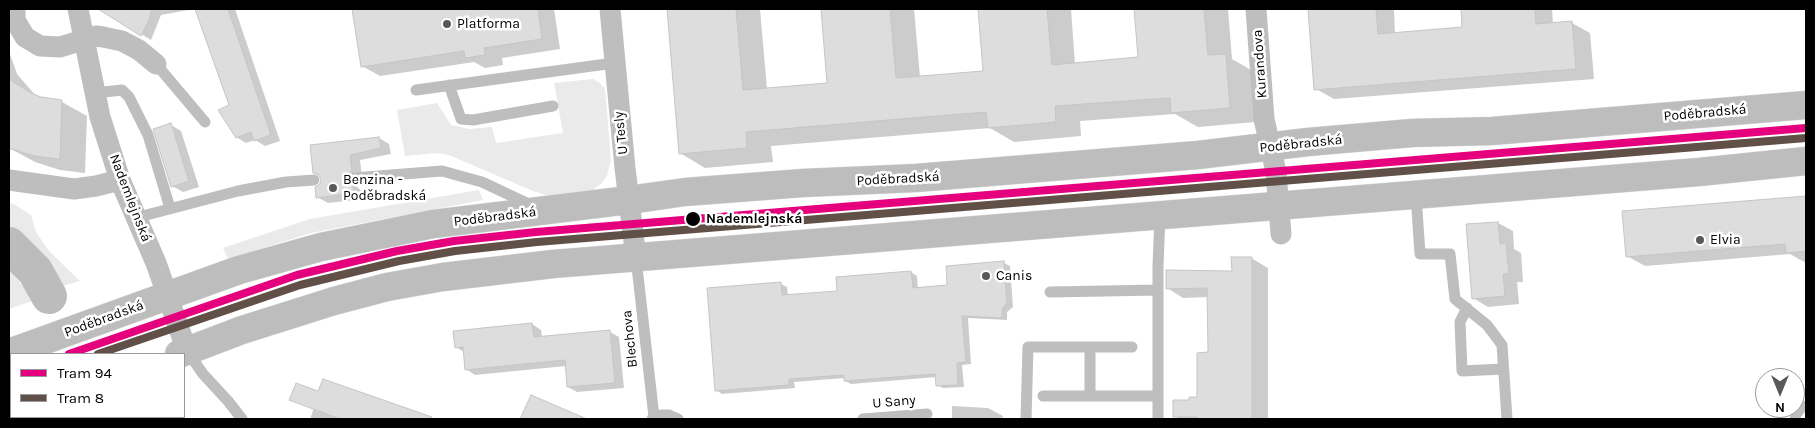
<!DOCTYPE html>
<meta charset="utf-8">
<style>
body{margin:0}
#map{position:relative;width:1815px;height:428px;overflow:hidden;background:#fff;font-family:Karla,sans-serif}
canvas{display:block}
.frame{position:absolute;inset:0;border:10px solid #000;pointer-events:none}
.legend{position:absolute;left:10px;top:353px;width:175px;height:65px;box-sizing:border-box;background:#fff;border:1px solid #999;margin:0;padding:6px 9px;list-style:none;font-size:15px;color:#000}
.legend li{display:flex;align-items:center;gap:10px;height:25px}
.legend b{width:25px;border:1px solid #999}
.north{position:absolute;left:1755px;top:368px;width:50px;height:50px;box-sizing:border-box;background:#fff;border:1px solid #999;border-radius:50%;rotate:180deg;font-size:14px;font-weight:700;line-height:20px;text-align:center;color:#000}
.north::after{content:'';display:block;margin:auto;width:18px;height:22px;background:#595959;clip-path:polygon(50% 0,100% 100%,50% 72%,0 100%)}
</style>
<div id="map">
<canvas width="1815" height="428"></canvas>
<div class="frame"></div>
<ul class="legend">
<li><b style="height:6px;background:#e5007d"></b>Tram 94</li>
<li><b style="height:6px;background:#605047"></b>Tram 8</li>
</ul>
<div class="north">N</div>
</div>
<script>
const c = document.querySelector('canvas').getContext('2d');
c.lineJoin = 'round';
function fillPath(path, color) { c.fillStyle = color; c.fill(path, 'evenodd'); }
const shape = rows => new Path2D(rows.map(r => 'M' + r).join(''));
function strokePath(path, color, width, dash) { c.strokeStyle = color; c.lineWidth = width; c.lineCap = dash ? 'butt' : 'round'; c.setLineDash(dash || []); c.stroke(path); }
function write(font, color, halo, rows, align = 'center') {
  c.font = font + ' Karla,sans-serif'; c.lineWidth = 5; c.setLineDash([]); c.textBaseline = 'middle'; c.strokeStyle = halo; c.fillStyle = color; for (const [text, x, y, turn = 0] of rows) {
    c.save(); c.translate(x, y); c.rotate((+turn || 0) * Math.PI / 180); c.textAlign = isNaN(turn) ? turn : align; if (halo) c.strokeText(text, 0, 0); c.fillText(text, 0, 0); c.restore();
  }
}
fillPath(shape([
 [593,79,600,83,605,89,611,160,607,176,601,184,591,191,552,197,533,191,449,155,436,153,405,156,397,110,437,103,451,125,469,129,492,127,496,143,563,133,554,83],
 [479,190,483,200,311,233,228,259,223,248,310,219],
 [9,203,14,204,31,215,36,232,49,251,80,281,56,288,36,255,9,237],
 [9,270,35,300,9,309]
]), '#eaeaea');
fillPath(shape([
 [100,9,194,9,161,15,151,40],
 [196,9,235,9,280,141,265,146,255,140,246,143,236,137,231,106],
 [353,9,554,9,560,49,502,58,503,65,485,68,474,62,380,76,362,66],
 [668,9,760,9,767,89,828,84,822,9,914,9,920,77,984,72,979,9,1071,9,1075,64,1140,59,1135,9,1228,9,1232,59,1251,70,1256,122,1198,127,1175,114,1080,121,1081,136,1014,142,990,128,771,146,773,162,705,168,680,153],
 [1309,9,1394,9,1395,34,1464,29,1462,9,1552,9,1553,24,1572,23,1590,33,1594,79,1334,99,1316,89],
 [9,51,17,74,36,96,62,102,87,116,85,173,60,170,35,162,11,149,9,151],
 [171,125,181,131,199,187,183,192,172,186],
 [379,138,389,144,391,154,360,160,362,177,357,180,356,186,364,193,364,199,328,203,317,197,323,179,314,172],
 [1806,197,1806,263,1790,254,1645,266,1627,256,1624,213],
 [1498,223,1513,231,1514,249,1521,253,1523,282,1517,282,1519,304,1488,307,1473,298],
 [1251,258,1268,268,1268,419,1180,419,1175,416,1190,401,1199,398,1209,353,1208,297,1183,298,1167,288,1233,272],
 [1004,263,1010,266,1013,307,1007,312,1007,320,968,318,971,364,962,365,964,387,943,388,937,385,937,377,851,384,845,381,845,378,794,382,795,388,722,394,716,390,781,284,787,287,788,296,839,292,911,272,917,276,918,289,949,286],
 [532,324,541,330,542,337,610,332,619,337,624,388,577,392,568,387,566,366,475,375,466,369,464,352,456,347],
 [324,380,435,419,310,419],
 [532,396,584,419,522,419],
 [952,406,988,408,1003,416,1002,419,952,419]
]), '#0003');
strokePath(shape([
 [9,245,35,271,49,296]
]), '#bcbcbc', 36);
const building = shape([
 [98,9,152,9,149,20,141,36,98,9],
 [195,9,228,9,271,135,254,141,251,132,236,138,218,110,229,105,195,9],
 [352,9,538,9,542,39,484,48,485,55,465,58,464,51,361,67,352,9],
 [667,9,736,9,743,90,827,83,821,9,890,9,896,78,983,71,978,9,1047,9,1052,65,1138,57,1134,9,1204,9,1208,55,1226,54,1230,108,1171,113,1170,98,1055,106,1056,122,988,128,986,112,900,119,746,132,747,148,679,154,667,9],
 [1308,9,1376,9,1378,34,1462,27,1461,9,1535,9,1536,24,1572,21,1576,69,1314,90,1308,9],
 [9,79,31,93,41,97,62,100,60,159,34,156,9,148,9,79],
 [171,123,189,181,171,187,153,129,171,123],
 [379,137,381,148,350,155,352,171,346,174,346,179,349,184,353,185,354,193,316,198,315,187,320,184,321,179,318,174,313,173,310,145,379,137],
 [1806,196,1806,251,1786,253,1785,244,1626,257,1622,211,1806,196],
 [1498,222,1500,244,1506,243,1509,274,1503,274,1505,296,1472,299,1466,224,1498,222],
 [1231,257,1252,257,1252,419,1198,419,1197,417,1173,417,1173,400,1189,400,1189,397,1197,397,1197,353,1208,352,1207,288,1166,289,1166,270,1232,271,1231,257],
 [1004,261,1007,303,1002,309,1002,318,962,316,966,362,957,363,958,385,936,386,935,374,844,381,844,375,789,379,789,385,715,391,707,288,781,282,782,295,837,291,836,277,911,271,913,288,947,285,946,266,1004,261],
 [532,323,534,337,610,330,615,383,567,387,565,360,465,370,463,347,455,348,453,331,532,323],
 [323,379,432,417,431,419,340,419,289,400,296,383,318,391,323,379],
 [531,395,587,419,520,419,531,395]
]);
fillPath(building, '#ddd');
strokePath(building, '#c5c5c5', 1);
const primary = shape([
 [9,353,239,270,321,247,433,224,629,200,685,192,803,183,916,178,1198,155,1308,142,1412,133,1492,131,1806,105],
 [179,354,242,330,334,301,387,287,443,277,553,264,1699,172,1806,161],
 [9,417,11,416]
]);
strokePath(primary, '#dbdbdb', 29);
strokePath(shape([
 [156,64,205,122],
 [449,85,461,119,473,120,553,106],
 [416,90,614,63],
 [95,93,122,90,129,97,148,135,170,208],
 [353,178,442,171,482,182,533,206],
 [1416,195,1420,254,1450,254,1455,299,1487,325,1502,345,1507,419],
 [135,218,238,191,286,182,314,180],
 [636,258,654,417],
 [1050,292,1158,290],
 [1467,308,1460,322,1462,371,1503,369],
 [1090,347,1090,396],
 [187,351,203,374,228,401,242,419],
 [1043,396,1158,396],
 [652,419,661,415,669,415,678,419],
 [863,419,927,414],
 [1026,419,1028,347,1132,347],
 [1158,419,1158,266,1160,215],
 [1795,419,1796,414,1801,408,1806,406]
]), '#bebebe', 11);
strokePath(shape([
 [15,9,15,20,25,37,40,46,60,47,96,36,103,37,122,41,139,50,156,64],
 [78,9,100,117,120,180,156,263,187,351],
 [610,9,625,168,636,258],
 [1256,9,1264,119,1276,172,1281,234],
 [9,180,74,189,96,186,120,180]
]), '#bebebe', 21);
strokePath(primary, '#bdbdbd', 28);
strokePath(shape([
 [69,354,297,275,397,251,454,241,536,232,1806,128]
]), '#e5007d', 8);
strokePath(shape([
 [98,354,300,285,399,261,455,251,537,242,1806,138]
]), '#605047', 8);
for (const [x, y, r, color] of [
 [447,24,5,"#595959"],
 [333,188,5,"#595959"],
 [693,219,8,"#000"],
 [1700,240,5,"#595959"],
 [986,276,5,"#595959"]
]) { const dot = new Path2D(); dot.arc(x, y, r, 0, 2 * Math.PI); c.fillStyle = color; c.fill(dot); strokePath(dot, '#fff', 2); }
write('14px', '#000', '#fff', [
 ["Platforma",457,24],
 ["Benzina -",343,180],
 ["Poděbradská",343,196],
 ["Elvia",1710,240],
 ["Canis",996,276]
], 'left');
write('14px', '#000', '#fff', [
 ["Kurandova",1260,64,-94],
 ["Poděbradská",1705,113,-5],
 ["U Tesly",621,133,-96],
 ["Poděbradská",1301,144,-6],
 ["Poděbradská",898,179,-3],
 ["Nademlejnská",130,198,69],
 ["Poděbradská",495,217,-7],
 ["Poděbradská",104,319,-20],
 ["Blechova",630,339,-96],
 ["U Sany",894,402,-5]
]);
write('bold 14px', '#000', '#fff', [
 ["Nademlejnská",706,219]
], 'left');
</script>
